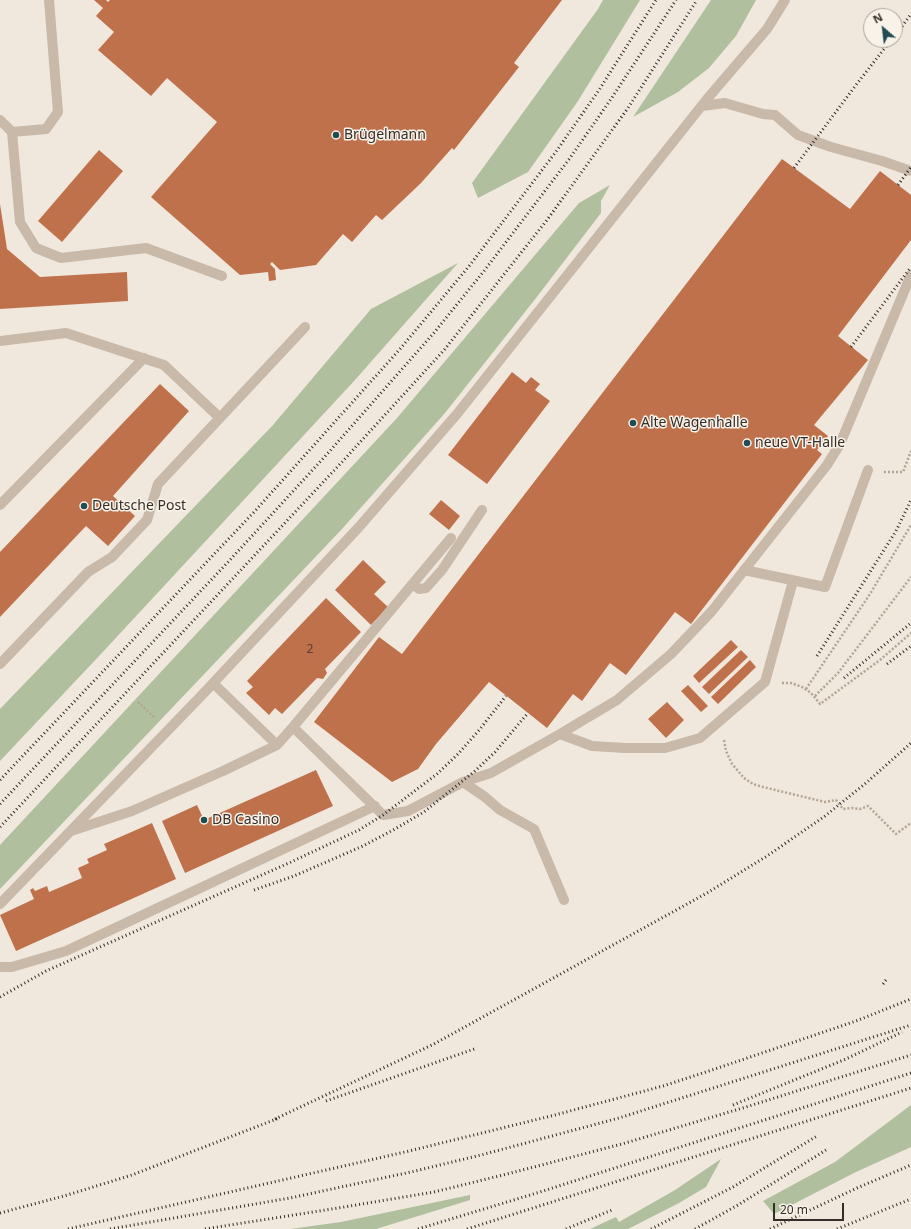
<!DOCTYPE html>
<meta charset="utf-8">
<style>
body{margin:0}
#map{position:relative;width:911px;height:1229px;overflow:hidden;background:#f0e8dc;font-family:"Noto Sans",sans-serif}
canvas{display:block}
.north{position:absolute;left:863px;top:8px;width:40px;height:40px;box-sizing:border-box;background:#f8f2e8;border:1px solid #aaa39b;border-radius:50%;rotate:332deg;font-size:11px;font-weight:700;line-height:16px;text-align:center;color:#352d28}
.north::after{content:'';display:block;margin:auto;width:14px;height:18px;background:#204c54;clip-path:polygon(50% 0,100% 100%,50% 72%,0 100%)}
.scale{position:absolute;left:773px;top:1203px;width:71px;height:18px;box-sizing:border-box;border:2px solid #352d28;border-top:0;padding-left:5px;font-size:12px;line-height:14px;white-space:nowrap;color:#352d28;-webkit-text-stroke:3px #f8f2e8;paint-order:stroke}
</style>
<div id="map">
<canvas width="911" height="1229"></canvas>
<div class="north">N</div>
<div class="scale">20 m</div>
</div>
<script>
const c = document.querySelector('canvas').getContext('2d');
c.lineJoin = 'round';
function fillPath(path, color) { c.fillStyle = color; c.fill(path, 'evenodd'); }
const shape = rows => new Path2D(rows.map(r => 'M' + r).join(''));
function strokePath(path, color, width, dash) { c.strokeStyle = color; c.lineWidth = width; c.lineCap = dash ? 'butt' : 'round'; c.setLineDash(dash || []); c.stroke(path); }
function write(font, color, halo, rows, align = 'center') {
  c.font = font + ' "Noto Sans",sans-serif'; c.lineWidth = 3; c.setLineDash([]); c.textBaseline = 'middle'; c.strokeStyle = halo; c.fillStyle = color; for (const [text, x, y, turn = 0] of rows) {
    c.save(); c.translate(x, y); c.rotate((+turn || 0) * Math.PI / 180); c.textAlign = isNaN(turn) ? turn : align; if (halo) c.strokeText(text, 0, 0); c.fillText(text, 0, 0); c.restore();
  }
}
fillPath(shape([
 [603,0,640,0,578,101,528,172,478,198,472,183,598,9],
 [711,0,756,0,736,36,709,68,678,92,633,117],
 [610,185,601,201,601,213,536,298,445,413,342,529,0,889,0,845,397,418,579,203],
 [458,263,355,380,100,655,0,761,0,709,273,425,371,309],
 [911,1105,911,1147,856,1172,774,1214,763,1201,835,1162],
 [721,1159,706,1187,679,1203,628,1229,590,1229,616,1217,619,1222,675,1190],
 [470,1195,470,1200,376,1229,290,1229,341,1222]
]), '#b0bf9d');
fillPath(shape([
 [94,0,106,0,108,2,110,0,562,0,514,63,519,67,454,150,452,148,421,183,382,220,376,215,352,242,343,234,316,265,280,270,272,262,270,264,275,269,276,280,269,281,268,272,240,275,151,197,217,122,167,78,151,96,98,50,114,32,96,16,103,8],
 [99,150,123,171,62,242,38,221],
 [782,159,850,209,880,171,911,195,911,240,838,336,868,360,814,425,828,436,817,450,822,454,691,624,675,612,626,675,610,663,582,701,573,694,547,728,489,682,436,744,418,769,392,782,314,722,379,637,402,654],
 [0,204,7,249,40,277,127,272,128,301,0,309],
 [512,372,526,383,531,377,540,384,535,390,550,401,487,484,448,455],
 [160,384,189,411,113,496,135,516,108,546,86,526,0,617,0,552],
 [441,500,460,516,449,530,429,514],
 [363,560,386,582,374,594,388,607,371,625,335,590],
 [326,598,361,632,325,669,327,673,323,679,317,678,282,714,275,708,269,715,246,693,253,687,247,681],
 [731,640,738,647,699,683,693,676],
 [741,650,748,657,709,694,702,687],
 [750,660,756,667,718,704,711,697],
 [688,685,708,706,701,712,681,691],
 [667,702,684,720,666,738,648,719],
 [316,770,333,806,185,873,162,821,197,805,204,820],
 [152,823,176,879,16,951,0,915,34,899,30,890,33,888,35,891,47,886,49,892,82,878,78,868,89,863,87,859,107,850,104,844]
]), '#bf714c');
strokePath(shape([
 [884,472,903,472,911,451],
 [782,683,791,683,802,687,811,693,820,704,880,660,911,633],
 [806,689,870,594,911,525],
 [815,696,838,673,911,577],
 [138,702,155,718],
 [724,740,726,751,732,764,744,778,753,784,763,787,825,802,836,800,843,809,852,808,860,809,868,806,896,834,911,823]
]), '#b3a493', 2.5, [2, 2]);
strokePath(shape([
 [702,106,725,103,763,114,775,115,798,135,831,147,882,161,911,171],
 [0,120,12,132,46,129,58,112,49,0],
 [12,132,20,222,36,248,61,258,146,248,222,276],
 [0,341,66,333,164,365,220,418],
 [0,505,144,358],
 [744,570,825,587,868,470],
 [413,584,419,589,426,588,442,570,482,510],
 [0,664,88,572,112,557,147,520,158,484,305,327],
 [213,683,277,745],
 [293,727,451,538],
 [560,734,592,746,625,748,665,748,700,738,765,682,793,581],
 [463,782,491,773,560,734,617,700,671,654,712,611,827,465,840,444,911,275],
 [71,831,132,811,223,771,277,745,293,727,383,815,408,811,463,782,485,797,500,810,534,829,564,900],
 [0,904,202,695,359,527,457,414,707,99,767,29,785,0],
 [0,967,12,967,66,951,375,806]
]), '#c8b9a9', 10);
strokePath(shape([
 [895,36,911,14],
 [794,168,856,85,891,40],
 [898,185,911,167],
 [851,347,911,267],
 [817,656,896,531,911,500],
 [887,664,911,646],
 [844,678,911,623],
 [0,780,255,511,400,349,470,265,555,153,599,90,656,0],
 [0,804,229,561,329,452,433,334,484,271,570,158,611,99,676,0],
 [0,827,342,462,445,349,547,220,628,108,697,0],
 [254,890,294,876,363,846,395,829,424,812,475,771,495,752,528,713],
 [883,984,886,980],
 [0,997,46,971,291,862,359,830,383,815,437,774,458,754,480,729,506,696],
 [326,1101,477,1048],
 [733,1105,846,1059,902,1032],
 [275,1119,434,1044,707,893,767,856,825,816,866,783,911,743],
 [0,1213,64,1196,132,1175,279,1118],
 [68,1229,405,1152,555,1115,663,1086,712,1070,856,1021,911,999],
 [110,1229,290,1198,411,1172,481,1155,619,1118,911,1025],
 [205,1229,338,1208,434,1192,507,1174,622,1144,746,1107,911,1055],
 [418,1229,540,1192,911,1073],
 [467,1229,911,1088],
 [566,1229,612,1210],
 [651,1229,733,1187,817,1136],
 [695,1229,738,1205,826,1150],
 [770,1229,857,1188,911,1165],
 [837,1229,911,1199]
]), '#352d28', 3, [1, 3]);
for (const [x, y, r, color] of [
 [336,135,4,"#204c54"],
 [633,423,4,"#204c54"],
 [747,443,4,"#204c54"],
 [84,506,4,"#204c54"],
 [204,820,4,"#204c54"]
]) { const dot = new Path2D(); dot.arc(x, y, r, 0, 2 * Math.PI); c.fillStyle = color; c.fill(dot); strokePath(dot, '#f8f2e8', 1.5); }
write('12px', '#583e31', null, [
 ["2",310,650]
]);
write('14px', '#352d28', '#f8f2e8', [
 ["Brügelmann",344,135],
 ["Alte Wagenhalle",641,423],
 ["neue VT-Halle",755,443],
 ["Deutsche Post",92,506],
 ["DB Casino",212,820]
], 'left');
</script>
